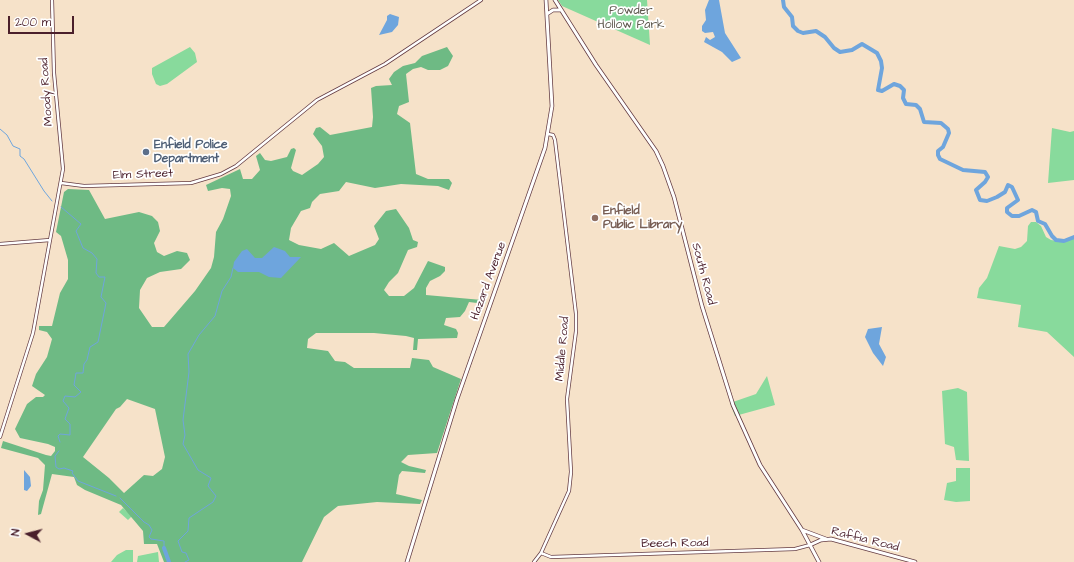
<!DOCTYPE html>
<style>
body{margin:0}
#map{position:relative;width:1074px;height:562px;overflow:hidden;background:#f6e2c9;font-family:"Architects Daughter",sans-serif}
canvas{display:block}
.north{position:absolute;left:8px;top:514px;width:40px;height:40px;-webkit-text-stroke:3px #fff;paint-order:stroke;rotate:277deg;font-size:11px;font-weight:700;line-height:16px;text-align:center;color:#4a1f2b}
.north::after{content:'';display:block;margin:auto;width:14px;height:18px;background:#4a1f2b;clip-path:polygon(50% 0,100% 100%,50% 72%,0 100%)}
.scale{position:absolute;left:8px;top:16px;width:66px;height:18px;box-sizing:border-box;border:2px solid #4a1f2b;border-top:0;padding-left:5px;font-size:12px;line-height:14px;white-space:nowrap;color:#4a1f2b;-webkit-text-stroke:3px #fff;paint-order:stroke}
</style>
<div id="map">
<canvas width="1074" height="562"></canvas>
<div class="north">N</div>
<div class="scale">200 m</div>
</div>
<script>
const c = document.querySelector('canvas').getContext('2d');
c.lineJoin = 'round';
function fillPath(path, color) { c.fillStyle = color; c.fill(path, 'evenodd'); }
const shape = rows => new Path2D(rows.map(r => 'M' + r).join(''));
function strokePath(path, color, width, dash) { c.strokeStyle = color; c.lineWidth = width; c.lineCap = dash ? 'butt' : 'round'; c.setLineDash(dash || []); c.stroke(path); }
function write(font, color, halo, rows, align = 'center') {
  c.font = font + ' "Architects Daughter",sans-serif'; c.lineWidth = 3.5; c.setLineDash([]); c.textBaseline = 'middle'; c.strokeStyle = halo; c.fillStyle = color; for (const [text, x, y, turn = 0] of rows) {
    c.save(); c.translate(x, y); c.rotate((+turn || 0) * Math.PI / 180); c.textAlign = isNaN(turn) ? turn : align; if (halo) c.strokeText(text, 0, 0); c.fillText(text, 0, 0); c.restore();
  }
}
fillPath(shape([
 [558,0,647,0,650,45,562,6],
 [190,47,195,53,197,62,167,84,160,86,156,84,152,74,152,68],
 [1052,128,1070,132,1074,131,1074,180,1048,183],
 [1031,222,1036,222,1041,226,1046,237,1051,240,1063,242,1074,236,1074,357,1047,332,1018,327,1021,305,977,298,979,288,987,278,999,246,1015,249,1021,247,1027,241,1028,226],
 [767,376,775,405,735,416,730,403,756,394],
 [958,388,967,392,969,461,956,460,954,447,945,444,942,391],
 [956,468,970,468,970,501,956,502,944,500,947,483,956,481],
 [123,508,132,516,128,520,119,512],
 [126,550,133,550,133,562,111,562,117,555],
 [158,552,159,562,137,562,138,556]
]), '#88da9c');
fillPath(shape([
 [447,47,453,56,448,66,440,70,428,70,421,67,413,69,406,74,409,102,399,106,397,114,410,123,416,174,428,179,449,179,452,183,449,190,438,186,401,184,375,188,346,182,339,191,320,194,312,202,310,208,301,211,291,228,289,240,299,245,321,249,334,243,349,256,375,245,379,239,374,226,386,211,396,209,409,228,413,240,418,242,417,247,408,250,398,273,389,282,384,290,389,296,404,296,414,288,428,261,445,267,445,271,440,276,430,281,426,288,426,295,482,300,486,302,485,304,469,302,465,311,460,317,446,318,444,325,456,329,458,333,457,338,418,339,417,350,413,350,414,338,406,336,374,333,316,333,308,339,307,348,328,351,335,361,345,362,354,368,410,368,412,358,429,360,433,367,461,379,437,453,408,455,401,462,409,466,426,470,425,473,402,471,399,475,396,494,422,500,420,504,377,502,338,506,324,517,302,562,164,562,157,544,144,544,143,531,121,505,85,490,77,485,74,477,52,474,41,514,38,515,39,501,43,490,45,465,38,458,1,448,3,441,46,455,51,456,55,451,55,447,48,444,20,438,15,429,27,404,36,397,43,397,45,395,32,386,36,374,47,357,52,339,47,332,39,330,39,326,52,326,60,293,68,279,68,260,61,236,56,232,64,192,68,189,89,190,105,219,139,212,152,216,158,222,160,231,154,243,157,252,164,256,177,251,187,253,190,260,181,269,160,272,147,278,140,290,139,308,152,327,164,327,195,291,211,268,214,257,216,232,223,219,231,196,230,189,222,188,208,191,206,185,240,169,243,179,252,179,260,170,256,156,260,153,265,160,271,161,287,157,291,149,294,148,296,150,291,168,293,171,302,175,318,164,324,157,322,146,313,134,316,128,320,127,330,135,372,127,373,117,371,88,376,86,392,85,389,79,394,72,403,66,415,63,422,56],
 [127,399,155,409,165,457,162,469,153,476,144,475,124,493,109,478,83,457,116,409,120,407]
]), '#6eba84');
fillPath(shape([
 [709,0,719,0,725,33,741,58,732,62,722,52,704,42,706,37,710,40,715,37,713,32,705,33,702,31,702,26,706,20,705,10],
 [390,14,399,17,398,25,392,32,379,35,387,20,387,16],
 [274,247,285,251,290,257,301,257,281,278,269,277,259,272,238,272,233,268,234,262,242,251,247,249,255,258,262,258],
 [882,327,879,344,886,357,883,366,873,353,865,337,868,329],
 [24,470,30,477,31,486,27,491,24,490]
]), '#6ea5dd');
strokePath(shape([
 [0,129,7,135,13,146,20,149,20,156,24,159,44,191,52,201],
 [60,442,58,436,60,434,70,435,70,424,65,419,69,408,63,401,65,396,75,397,81,392,74,385,76,373,83,373,84,364,87,360,90,347,98,342,106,303,101,297,105,277,99,277,96,273,97,259,92,253,83,248,76,231,81,224,61,207],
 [59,451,55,456,56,467,59,469,64,468,73,471,72,473,78,481,116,496],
 [120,498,144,522,149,525,152,530,149,537,151,539,164,541,164,548],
 [185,562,189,560,186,553,182,552,178,541,188,531,189,518,213,502,216,496,208,486,211,478,198,470,183,444,185,435,183,420,189,372,188,354,199,335,215,316,222,291,231,277,233,268]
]), '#6ea5dd', 1);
strokePath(shape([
 [783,0,784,7,792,17,793,26,798,31,803,33,816,31,825,37,834,48,840,52,852,50,862,44,877,53,881,61,882,68,878,90,882,91,894,84,900,86,904,90,903,98,906,104,916,105,920,109,924,122,941,123,948,129,949,133,943,147,938,151,938,155,940,159,963,170,985,172,988,177,985,182,976,190,980,200,987,201,997,197,1005,192,1008,185,1012,187,1018,200,1007,208,1007,212,1012,216,1019,216,1032,210,1036,212,1038,221,1045,224,1052,236,1056,240,1064,241,1074,237],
 [164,548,169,562]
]), '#6ea5dd', 4);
const minor = shape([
 [61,183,84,186,191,183,221,174,236,166,317,100,385,64,481,0],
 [0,244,50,240],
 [0,437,33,333,63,169,54,73,52,0],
 [541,553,551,557,795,549,810,545],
 [534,562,541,553,569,491,571,472,567,399,576,331,576,314,555,140,553,135,548,134]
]);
const major = shape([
 [555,0,596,65,656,151,663,166,674,197,702,306,733,405,760,465,802,530,819,562],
 [547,14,553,10,561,10],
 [802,530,826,539],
 [810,545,821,540,831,539,915,562],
 [407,562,457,399,545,148,552,106,546,0]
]);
strokePath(minor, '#643c43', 4);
strokePath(major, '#643c43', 4.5);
strokePath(minor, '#fff', 2.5);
strokePath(major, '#fff', 3);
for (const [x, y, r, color] of [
 [146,152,4,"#5c6f8a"],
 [595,218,4,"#8d6e63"]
]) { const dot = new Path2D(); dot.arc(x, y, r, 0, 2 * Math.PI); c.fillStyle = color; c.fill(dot); strokePath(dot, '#fff', 1.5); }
write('12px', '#5d574d', '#fff', [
 ["Powder",631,11],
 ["Hollow Park",631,25]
]);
write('12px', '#4a1f2b', '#fff', [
 ["Moody Road",47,92,-94],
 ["Elm Street",143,175,-2],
 ["South Road",703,274,75],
 ["Hazard Avenue",489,281,-70],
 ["Middle Road",563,349,-85],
 ["Raffia Road",865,540,14],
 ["Beech Road",675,544,-1]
]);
write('bold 12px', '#4e5e75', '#fff', [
 ["Enfield Police",154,145],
 ["Department",154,159]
], 'left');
write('bold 12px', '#785e54', '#fff', [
 ["Enfield",603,211],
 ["Public Library",603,225]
], 'left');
</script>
